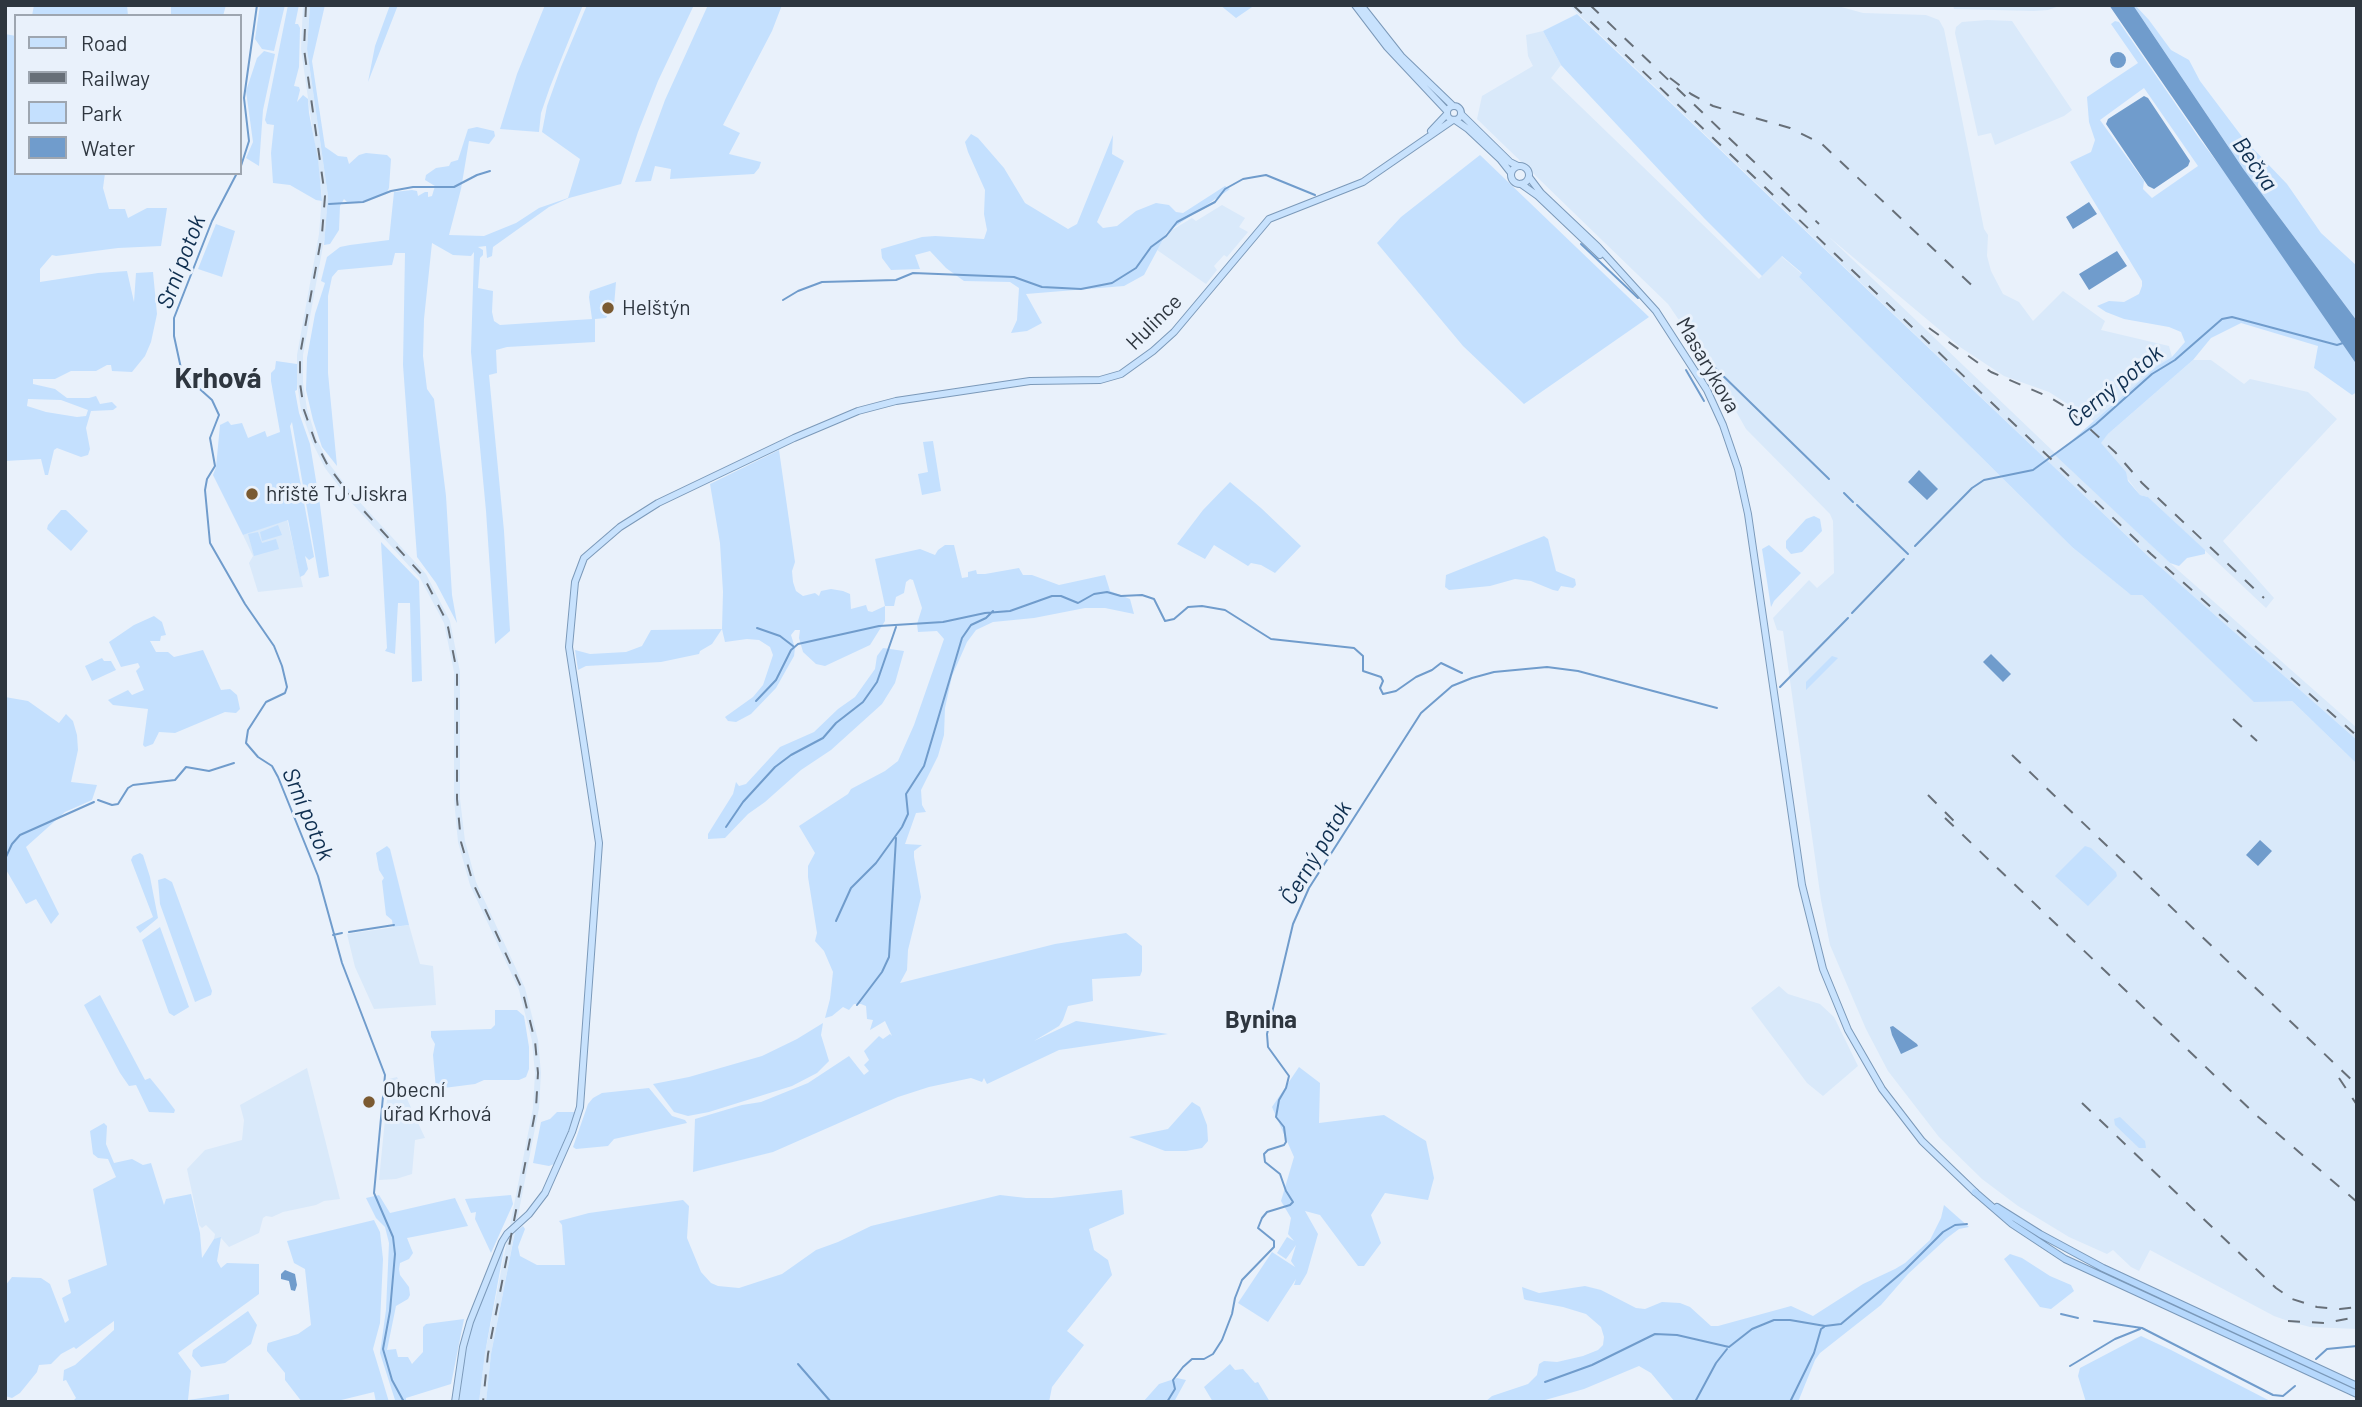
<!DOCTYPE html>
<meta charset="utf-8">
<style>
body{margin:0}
#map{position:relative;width:2362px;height:1407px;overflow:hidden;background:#e9f1fb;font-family:Barlow,sans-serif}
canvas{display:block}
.frame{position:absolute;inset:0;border:7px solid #2e363f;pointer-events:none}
.legend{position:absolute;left:14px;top:14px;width:228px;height:161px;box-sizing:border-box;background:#e9f1fb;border:2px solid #9ea6b0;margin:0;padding:9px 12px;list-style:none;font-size:21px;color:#2e363f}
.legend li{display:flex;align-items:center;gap:14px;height:35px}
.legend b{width:35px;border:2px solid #9ea6b0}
</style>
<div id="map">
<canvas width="2362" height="1407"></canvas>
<div class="frame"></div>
<ul class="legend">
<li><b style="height:9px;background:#c8e2fd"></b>Road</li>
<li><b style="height:9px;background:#676f78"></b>Railway</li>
<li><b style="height:19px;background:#c4e0fe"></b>Park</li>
<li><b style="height:19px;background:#709ccc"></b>Water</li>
</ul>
</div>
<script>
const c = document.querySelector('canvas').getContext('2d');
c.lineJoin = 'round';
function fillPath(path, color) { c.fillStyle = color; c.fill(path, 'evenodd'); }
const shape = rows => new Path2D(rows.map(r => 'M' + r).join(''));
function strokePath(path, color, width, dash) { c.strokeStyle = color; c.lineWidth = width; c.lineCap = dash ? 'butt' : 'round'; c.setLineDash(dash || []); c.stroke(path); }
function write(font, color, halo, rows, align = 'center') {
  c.font = font + ' Barlow,sans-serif'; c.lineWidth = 6; c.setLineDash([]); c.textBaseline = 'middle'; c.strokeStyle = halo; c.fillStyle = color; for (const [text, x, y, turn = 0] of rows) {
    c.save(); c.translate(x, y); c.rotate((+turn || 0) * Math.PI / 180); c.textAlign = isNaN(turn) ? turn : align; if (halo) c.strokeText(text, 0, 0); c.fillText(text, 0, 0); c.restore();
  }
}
fillPath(shape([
 [303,5,310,5,307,49,328,196,325,235,303,355,303,383,307,409,317,440,330,465,355,497,426,574,450,621,460,672,460,799,465,841,476,882,525,988,538,1040,541,1073,539,1108,491,1354,486,1402,479,1402,485,1353,533,1108,535,1073,532,1041,519,990,470,885,458,842,454,799,454,672,444,623,420,578,350,501,325,468,312,442,301,410,297,383,297,355,319,234,322,196,301,49],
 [1569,5,1834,5,1863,13,1926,15,1939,20,1944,29,1984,229,1988,235,1987,256,1991,271,2003,294,2019,302,2033,321,2063,291,2105,321,2101,330,2169,346,2172,357,2157,366,2094,421,2049,392,2004,376,1960,347,1829,237,2170,563,2357,728,2357,740,2149,557],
 [1953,5,2062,5,2048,10,2034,11,1954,9],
 [1987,20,2012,21,2072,110,2064,116,1995,145,1991,133,1978,136,1955,33,1956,27,1962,22],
 [1543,31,1561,65,1551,78,1759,279,1781,256,1802,274,1799,277,2072,547,2130,594,2142,595,2254,701,2292,701,2357,764,2357,1329,2310,1327,2291,1322,2274,1316,2150,1250,2139,1271,2131,1267,2113,1250,2107,1254,2069,1237,2018,1206,1982,1179,1939,1137,1888,1071,1866,1029,1830,945,1821,900,1783,631,1777,630,1773,618,1809,580,1817,588,1834,573,1833,521,1830,514,1746,429,1711,367,1668,304,1477,119,1482,96,1533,66,1528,56,1526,35],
 [1222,205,1245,218,1239,227,1248,232,1227,257,1224,255,1214,266,1217,270,1206,284,1157,250,1167,233,1192,218,1196,221],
 [2193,360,2211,360,2244,384,2250,379,2308,392,2337,419,2223,541,2274,598,2266,608,2148,497,2140,495,2100,443,2108,434],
 [287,519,303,587,258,592,249,563,253,556,243,535],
 [409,925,420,964,433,966,436,1005,374,1009,355,967,347,934],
 [1779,986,1788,994,1820,1004,1834,1017,1858,1066,1823,1096,1807,1083,1751,1008],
 [307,1068,340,1199,324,1201,316,1205,283,1212,272,1217,266,1216,263,1218,259,1233,229,1247,221,1238,214,1239,215,1234,206,1225,202,1228,199,1225,187,1169,205,1150,242,1140,244,1120,240,1105],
 [397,1077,425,1138,415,1140,412,1174,396,1179,379,1180,389,1079]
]), '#d9e9fa');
fillPath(shape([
 [34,5,127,5,128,16,32,16],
 [171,5,226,5,223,16,171,16],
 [260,5,285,5,274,51,262,49,255,39],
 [288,5,299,5,295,24,298,24,300,28,299,67,294,86,299,87,300,90,297,102,303,95,308,99,309,113,318,159,322,201,316,200,290,185,273,183,271,153,274,125,267,124,265,120],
 [310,5,325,5,312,61,325,147,338,156,347,157,349,164,359,155,366,153,387,155,391,159,389,188,387,192,375,198,355,203,347,202,344,199,340,206,339,230,330,244,324,245,328,196,307,49],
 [390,5,398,5,368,82,375,46],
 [545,5,583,5,550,87,541,113,539,132,500,129,517,74],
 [587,5,694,5,658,81,638,132,621,184,569,198,549,207,493,247,492,256,487,258,486,246,478,247,483,250,483,255,480,258,478,288,493,291,492,312,494,321,500,325,592,319,589,297,590,291,616,282,614,306,606,318,595,319,595,342,507,347,496,350,497,373,489,375,504,531,510,631,495,644,486,511,471,352,474,252,471,256,453,255,432,243,424,319,423,356,427,389,434,399,446,496,452,595,457,623,436,583,417,557,403,365,405,253,395,253,392,265,338,270,332,277,328,296,328,373,337,466,322,447,313,420,306,390,307,358,315,314,325,283,321,281,327,257,340,247,350,245,389,240,394,192,412,190,417,191,418,196,425,192,428,192,428,197,432,196,435,186,425,180,426,175,436,168,449,166,451,162,458,160,468,129,477,127,494,131,495,136,489,144,469,141,461,189,449,235,484,236,516,223,539,208,568,198,580,159,542,132,547,106,561,67],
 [708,5,782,5,772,31,723,125,740,133,729,154,761,162,759,168,754,174,670,179,671,169,655,166,651,181,635,182,665,100],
 [1220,5,1255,5,1236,18],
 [2133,5,2135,5,2149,20,2171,50,2189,60,2200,81,2243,138,2287,184,2321,233,2357,266,2357,321,2244,170],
 [1577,14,2149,557,2357,740,2357,764,2292,701,2254,702,2142,595,2131,595,2072,547,1799,277,1802,273,1782,256,1762,276,1704,218,1561,65,1543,31],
 [2115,21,2119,22,2199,138,2240,193,2357,365,2357,392,2352,395,2314,368,2318,346,2241,323,2211,338,2193,360,2108,434,2101,443,2126,472,2128,481,2140,495,2148,497,2205,550,2205,554,2187,558,2179,566,2170,563,2055,455,2157,366,2172,357,2185,342,2181,332,2169,327,2124,319,2106,312,2097,306,2109,301,2124,302,2139,294,2142,286,2142,281,2070,162,2091,152,2095,140,2089,122,2087,97,2138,63,2111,24],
 [2144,88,2198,166,2152,198,2143,189,2144,181,2100,120],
 [5,34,16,36,16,173,105,173,103,188,109,209,125,209,128,218,147,208,167,208,161,246,118,248,56,256,52,255,40,269,40,282,98,273,127,271,134,302,136,273,153,272,157,314,151,342,145,356,132,372,112,371,111,365,107,365,96,371,71,371,55,379,33,379,33,384,55,389,67,398,89,398,96,396,100,404,112,402,117,407,113,410,91,411,86,428,90,449,88,455,81,457,57,448,54,450,48,475,45,475,41,459,5,461],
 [28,399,61,400,88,410,86,416,77,417,46,412,27,406],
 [264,51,275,54,263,110,259,166,246,158,253,142,246,91,257,58],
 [971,134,978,138,1004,168,1025,203,1068,229,1077,224,1113,135,1112,154,1124,161,1097,222,1103,228,1117,226,1136,211,1156,203,1169,205,1176,212,1183,213,1225,186,1230,189,1167,232,1144,275,1124,286,1026,294,1042,323,1027,331,1011,333,1017,320,1019,288,1010,282,964,281,946,268,930,251,915,255,920,269,891,270,882,258,881,249,922,237,935,236,984,239,987,230,984,214,985,190,968,152,965,142],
 [1480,155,1649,317,1524,404,1463,346,1377,243,1401,217],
 [216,224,235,231,222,277,198,269],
 [276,361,297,364,297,390,295,391,299,413,310,444,320,505,329,576,325,577,319,578,292,422,290,426,314,557,309,560,305,556,308,569,304,575,300,577,288,520,243,535,213,475,216,467,220,425,228,421,231,425,242,423,248,438,265,431,267,437,280,432,271,381,271,373,275,369],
 [933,441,941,491,922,495,918,474,928,472,923,442],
 [779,450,795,562,792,571,793,582,796,591,803,596,815,593,819,596,821,591,831,589,843,591,850,594,851,609,866,605,868,611,872,612,885,606,875,559,920,549,935,555,938,550,945,545,954,545,962,578,968,577,968,572,976,570,977,574,985,574,1019,568,1023,575,1032,575,1059,585,1105,575,1110,591,1130,599,1134,614,1105,608,1085,608,1034,618,993,622,976,630,967,642,952,676,945,708,944,735,938,756,921,790,922,805,926,812,916,813,905,844,922,845,914,851,914,857,921,897,908,950,907,970,900,983,1055,944,1126,933,1142,946,1142,971,1140,976,1092,979,1093,1001,1068,1006,1063,1020,1059,1026,1034,1041,1076,1021,1168,1034,1059,1050,987,1084,984,1078,982,1082,971,1078,929,1087,898,1097,773,1152,693,1172,695,1119,742,1105,761,1102,808,1083,849,1056,864,1075,869,1071,864,1065,869,1060,864,1051,879,1036,883,1039,890,1034,892,1036,885,1021,870,1030,873,1020,867,1019,866,1006,861,1004,854,1004,849,1010,843,1007,832,1016,825,1018,830,999,833,972,824,951,815,941,817,933,808,877,808,866,815,853,799,826,848,794,851,789,885,771,898,761,914,725,944,639,937,631,918,632,917,624,922,608,913,580,910,579,906,582,904,593,896,597,894,606,885,606,885,621,870,645,825,666,816,664,803,652,799,638,800,630,795,630,791,635,795,648,794,656,776,688,751,714,736,722,728,721,725,717,753,697,763,685,773,655,770,647,759,640,747,639,725,642,722,629,712,644,700,651,699,654,661,662,586,666,578,670,575,650,590,654,626,652,642,646,651,630,722,629,723,592,720,543,710,484],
 [1230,482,1261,508,1301,546,1275,573,1261,565,1251,563,1248,566,1214,545,1205,559,1177,544,1203,510],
 [61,510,66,510,88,531,71,551,47,529,48,525],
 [1814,516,1820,519,1822,531,1802,552,1791,554,1786,548,1786,541,1806,519],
 [278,525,282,535,262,541,260,532],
 [258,532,262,543,276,539,279,549,254,556,248,534],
 [1544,536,1548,539,1556,571,1575,579,1576,585,1573,588,1561,586,1558,591,1553,590,1531,581,1515,579,1490,586,1449,590,1445,587,1446,575],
 [381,542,419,581,422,681,412,682,410,603,398,603,395,654,385,651,387,648],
 [1769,545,1801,573,1774,601,1771,607,1762,549],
 [154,616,162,622,166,635,161,636,160,641,150,641,156,652,168,652,174,657,203,650,221,690,230,689,237,695,240,709,236,713,225,712,175,733,159,732,153,744,145,747,143,745,148,709,113,705,108,700,128,690,132,695,144,690,136,671,140,667,138,663,121,667,109,642,134,625],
 [883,648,904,651,895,683,882,704,831,750,801,770,765,802,748,814,725,838,708,839,708,834,733,794,736,782,739,786,746,784,780,747,814,732,838,709,855,697,875,669,877,656],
 [1832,656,1838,658,1806,690,1806,682],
 [102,658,104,661,111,661,116,670,92,681,85,666],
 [5,697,28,701,59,723,66,714,73,721,77,735,78,750,71,782,97,785,92,800,65,812,26,847,59,914,51,924,36,899,26,904,5,868],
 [387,846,390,849,409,925,393,927,392,920,386,915,382,881,384,878,379,870,376,853],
 [2085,846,2091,848,2116,872,2117,876,2088,906,2055,876],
 [140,853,143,855,150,877,158,918,140,933,136,927,153,917,131,860,133,856],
 [165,878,172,882,212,991,211,995,195,1002,160,904,158,880],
 [160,927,189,1007,174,1016,169,1013,142,940],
 [100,995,145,1080,150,1078,163,1094,175,1110,174,1113,149,1112,136,1085,129,1086,120,1073,84,1005],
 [495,1010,517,1010,524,1016,529,1047,529,1069,526,1077,519,1080,484,1080,475,1084,436,1089,433,1055,435,1044,431,1037,431,1031,491,1029,495,1025],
 [823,1023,821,1035,829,1061,817,1073,792,1086,709,1112,688,1116,674,1112,653,1084,689,1077,762,1056,797,1039],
 [1299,1067,1320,1083,1319,1123,1384,1115,1426,1141,1434,1178,1428,1200,1385,1193,1371,1215,1381,1243,1364,1266,1358,1266,1320,1215,1305,1211,1318,1234,1307,1273,1300,1285,1294,1285,1296,1279,1268,1322,1238,1303,1272,1252,1295,1267,1291,1261,1296,1245,1286,1259,1277,1253,1287,1237,1294,1241,1288,1234,1291,1218,1281,1201,1294,1157,1272,1107],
 [649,1088,672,1116,685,1120,687,1123,614,1139,608,1146,576,1149,573,1147,588,1104,593,1098,602,1093],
 [1192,1102,1200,1107,1207,1125,1208,1141,1202,1148,1186,1151,1165,1151,1129,1137,1168,1129],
 [557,1112,575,1112,565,1141,554,1164,549,1166,533,1163,541,1122,550,1119],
 [2120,1117,2145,1141,2146,1148,2139,1148,2115,1125,2114,1119],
 [104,1123,107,1126,106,1144,114,1163,132,1159,143,1165,151,1163,164,1205,166,1199,191,1194,200,1233,202,1258,214,1239,221,1237,217,1261,221,1268,227,1263,259,1264,259,1294,178,1353,191,1371,188,1400,229,1394,229,1402,72,1402,76,1398,66,1380,63,1381,64,1370,75,1365,114,1330,114,1321,76,1349,74,1347,61,1354,51,1364,39,1365,37,1372,20,1393,12,1398,5,1396,5,1286,12,1277,41,1278,50,1284,65,1323,69,1320,62,1298,71,1293,68,1280,107,1265,93,1189,116,1177,108,1159,98,1158,93,1154,90,1131],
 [1122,1190,1124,1214,1089,1229,1094,1250,1108,1260,1112,1275,1067,1331,1084,1345,1052,1387,1049,1402,486,1402,491,1354,515,1232,523,1226,525,1229,518,1247,520,1256,537,1265,565,1265,562,1225,559,1221,589,1213,683,1200,689,1206,687,1238,701,1272,711,1283,718,1286,739,1288,782,1274,816,1250,838,1242,871,1226,1000,1195,1026,1198,1052,1198],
 [379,1195,390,1213,455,1198,468,1226,407,1238,413,1253,409,1259,400,1263,399,1269,400,1275,409,1287,410,1295,408,1299,396,1306,387,1350,396,1349,398,1357,408,1357,412,1364,423,1352,423,1327,426,1324,464,1319,451,1384,406,1398,406,1402,395,1400,380,1353,386,1310,389,1243,385,1227,376,1218,366,1198],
 [511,1195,513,1204,491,1253,475,1219,476,1212,471,1213,465,1199],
 [1944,1205,1969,1227,1959,1229,1947,1238,1908,1274,1881,1305,1820,1353,1815,1360,1798,1402,1675,1402,1651,1373,1639,1366,1584,1389,1538,1402,1485,1402,1492,1396,1528,1384,1537,1375,1539,1364,1544,1361,1557,1362,1583,1356,1598,1350,1603,1345,1604,1337,1601,1327,1586,1314,1563,1307,1526,1300,1524,1299,1522,1287,1539,1293,1585,1286,1601,1290,1636,1308,1645,1309,1662,1302,1680,1303,1690,1307,1711,1326,1718,1326,1791,1306,1813,1316,1863,1284,1895,1269,1905,1263,1930,1240,1941,1218],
 [374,1220,380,1232,383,1259,380,1323,373,1349,389,1402,376,1402,374,1392,333,1402,302,1402,285,1380,285,1373,267,1351,267,1347,268,1343,298,1334,311,1325,305,1269,294,1263,287,1241],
 [505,1243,485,1353,479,1402,459,1402,466,1347,473,1323],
 [2010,1254,2022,1258,2050,1276,2071,1285,2074,1291,2051,1309,2040,1307,2004,1259],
 [248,1311,257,1325,251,1344,225,1363,201,1367,192,1356,193,1350],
 [2141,1336,2171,1350,2272,1402,2086,1402,2078,1376,2080,1368],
 [1230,1364,1235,1370,1243,1369,1255,1383,1258,1382,1270,1402,1213,1402,1204,1387],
 [1177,1378,1186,1380,1174,1402,1143,1402,1159,1384]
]), '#c4e0fe');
fillPath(shape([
 [2109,5,2133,5,2244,170,2357,321,2357,365],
 '2110 60a8 8 0 1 1 16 0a8 8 0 1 1-16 0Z',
 [2144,96,2148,98,2190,161,2188,166,2154,189,2148,186,2106,124,2108,119],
 [2089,202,2097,214,2073,229,2066,217],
 [2117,251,2127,266,2089,290,2079,274],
 [1919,470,1938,489,1927,500,1908,482],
 [1991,654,2011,674,2003,682,1983,662],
 [2260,840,2272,851,2258,866,2246,855],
 [1893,1026,1917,1044,1918,1046,1901,1054,1892,1035,1890,1027],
 [285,1270,295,1274,297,1285,295,1291,291,1290,289,1281,281,1279,281,1274]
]), '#709ccc');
strokePath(shape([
 [240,169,249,141,244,98,257,5],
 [237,173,212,221,174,318,174,336,182,373,212,400,219,415,210,438,215,466,207,479,205,490,210,543,245,604,274,646,282,666,287,687,285,693,266,702,248,730,246,743,258,757,272,766,278,777,318,876,342,963,385,1075,374,1193,393,1237,395,1254,390,1311,383,1349,392,1380,404,1402],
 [329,204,363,202,391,191,413,187,454,187,477,175,490,171],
 [1581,244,1638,298],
 [783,300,798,291,822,282,896,280,913,273,1014,277,1042,287,1062,288,1081,289,1112,283,1136,268,1151,247,1166,236,1177,222,1215,202,1225,189,1243,179,1266,175,1315,195],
 [1714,367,1829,479],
 [1686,370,1704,401],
 [1844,493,1853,502],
 [1857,505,1908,554],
 [1915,546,1972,488,1984,480,2033,470,2096,424,2152,374,2175,360,2222,319,2232,317,2337,345,2343,343],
 [1852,613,1904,559],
 [757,628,780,636,793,646],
 [1780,687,1848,618],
 [756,701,776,680,791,650,798,644,879,626,943,622,985,613,1010,611,1052,596,1061,596,1078,603,1094,594,1107,592,1121,596,1142,595,1154,599,1165,621,1174,619,1188,607,1202,606,1225,610,1271,639,1354,648,1363,656,1363,671,1381,677,1383,681,1380,688,1383,694,1396,691,1416,677,1432,670,1441,663,1462,673],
 [98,800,112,805,118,804,128,788,133,785,175,780,186,767,209,771,234,763],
 [726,827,743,802,775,767,791,755,823,738,836,723,863,702,877,682,896,627],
 [5,859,12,844,20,835,94,802],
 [836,921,851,888,876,863,902,827,908,814,906,794,924,766,962,638,971,625,986,618,993,611],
 [349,932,394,925],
 [333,935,342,933],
 [857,1005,882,972,889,957,896,838],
 [2061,1314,2078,1318],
 [2094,1321,2142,1328,2273,1395,2283,1396,2295,1386],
 [2316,1359,2327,1349,2357,1346],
 [798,1364,831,1402],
 [2070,1366,2115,1339,2140,1329],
 [1545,1382,1592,1365,1655,1334,1677,1335,1729,1347,1752,1329,1774,1320,1790,1320,1825,1326,1841,1324,1905,1270,1943,1232,1955,1225,1967,1224],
 [1167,1402,1175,1389,1173,1380,1183,1367,1192,1359,1204,1359,1213,1354,1222,1340,1232,1314,1235,1298,1242,1280,1274,1247,1274,1241,1258,1228,1262,1218,1267,1212,1290,1205,1293,1202,1286,1191,1280,1174,1265,1162,1264,1154,1268,1150,1284,1145,1286,1142,1284,1127,1276,1117,1279,1100,1286,1088,1289,1076,1268,1047,1267,1034,1293,924,1309,888,1421,713,1452,686,1472,678,1494,672,1547,667,1578,671,1717,708],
 [1695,1402,1716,1363,1727,1349],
 [1790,1402,1814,1353,1821,1329,1824,1327]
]), '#709ccc', 2);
const primary = shape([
 [1355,5,1387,47,1447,111],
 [1361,5,1402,57,1453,106],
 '1447 113a7 7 0 1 1 14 0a7 7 0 1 1-14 0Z',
 [1461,114,1510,162,1518,166],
 [1455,120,1468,129,1500,159,1511,173],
 [1431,131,1447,114],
 '1511 175a9 9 0 1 1 18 0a9 9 0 1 1-18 0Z',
 [1529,177,1541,193,1598,247,1656,311,1707,390,1723,425,1738,469,1748,514,1802,885,1823,969,1848,1030,1882,1089,1922,1141,1975,1192],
 [1521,184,1538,196,1600,255],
 [455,1402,463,1347,470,1322,502,1242,507,1234,529,1214,545,1193,572,1132,580,1107,599,843,569,647,575,582,584,558,620,527,658,503,794,438,858,411,896,401,1030,381,1100,380,1121,374,1153,351,1174,332,1269,219,1363,182,1453,120]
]);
const trunk = shape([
 [1975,1192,2012,1224,2065,1259,2357,1394],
 [1997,1207,2040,1234,2103,1268,2357,1386]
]);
strokePath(primary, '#7b99b9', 8);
strokePath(trunk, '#7b99b9', 8);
strokePath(primary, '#c8e2fd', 6);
strokePath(trunk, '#b6d8fc', 6);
strokePath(shape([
 [306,5,304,49,325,196,322,234,300,355,300,383,304,410,315,441,328,466,353,499,423,576,447,622,457,672,457,799,461,842,473,883,522,989,535,1041,538,1073,536,1108,488,1354,483,1402],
 [1573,5,2151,554,2357,736],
 [1590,5,1819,224],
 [1670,78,1691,94,1713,106,1790,128,1822,144,1979,292],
 [1929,328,1991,372,2049,397,2066,407,2115,452,2142,483,2264,598],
 [2233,719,2257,741],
 [2012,755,2357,1085],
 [1928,795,1955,822],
 [1945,818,2256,1115,2357,1202],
 [2339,1078,2357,1105],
 [2082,1103,2276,1288,2292,1299,2317,1307,2340,1309,2357,1307],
 [2288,1321,2325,1323,2357,1317]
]), '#676f78', 2, [12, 12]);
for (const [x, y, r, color] of [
 [608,308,7,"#7b5a31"],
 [252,494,7,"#7b5a31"],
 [369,1102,7,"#7b5a31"]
]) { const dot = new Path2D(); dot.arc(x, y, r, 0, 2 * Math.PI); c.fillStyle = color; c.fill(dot); strokePath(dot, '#e9f1fb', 2.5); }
write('21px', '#2e363f', '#e9f1fb', [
 ["Helštýn",622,308],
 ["hřiště TJ Jiskra",266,494],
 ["Obecní",383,1090],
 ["úřad Krhová",383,1114]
], 'left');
write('21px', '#2e363f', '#e9f1fb', [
 ["Hulince",1154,322,-45],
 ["Masarykova",1708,365,60]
]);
write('italic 23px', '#0e2e4f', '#e9f1fb', [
 ["Bečva",2255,164,55],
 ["Srní potok",181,262,-69],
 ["Černý potok",2115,386,-39],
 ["Srní potok",308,814,67],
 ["Černý potok",1316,853,-59]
]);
write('bold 24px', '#2e363f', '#e9f1fb', [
 ["Bynina",1261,1020]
]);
write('bold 28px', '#2e363f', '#e9f1fb', [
 ["Krhová",218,379]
]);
</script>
